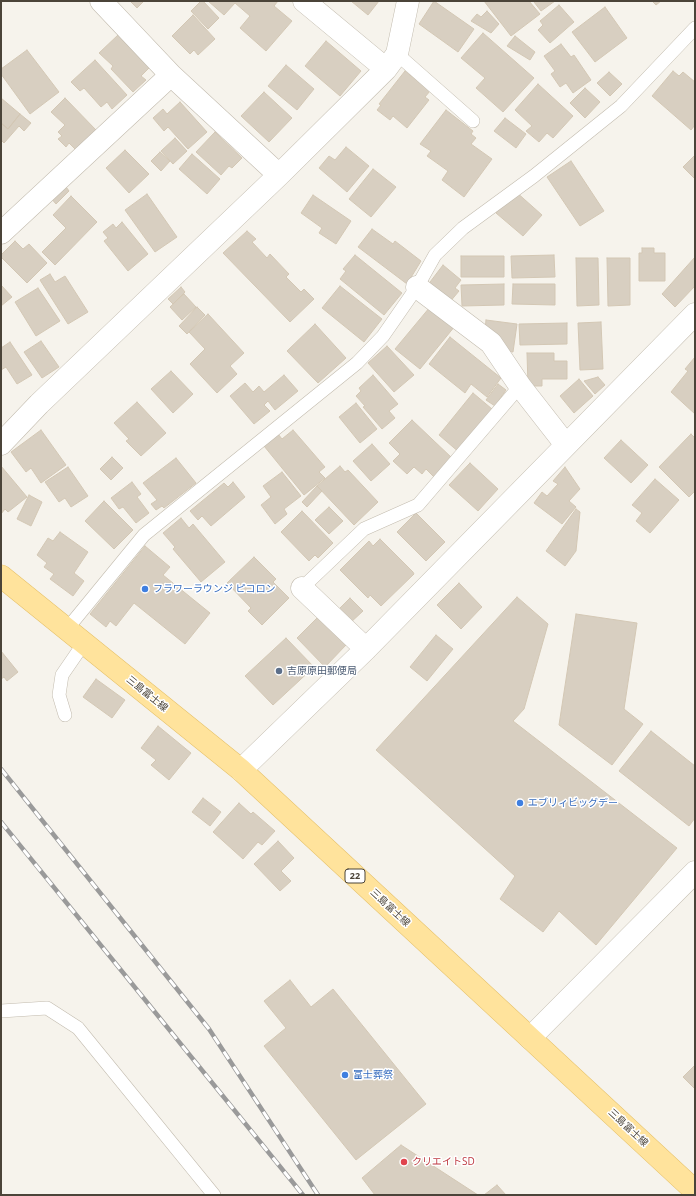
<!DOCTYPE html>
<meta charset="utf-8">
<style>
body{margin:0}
#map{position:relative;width:696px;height:1196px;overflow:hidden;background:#f6f3ec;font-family:"Open Sans",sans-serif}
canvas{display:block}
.frame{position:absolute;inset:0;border:2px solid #4b4439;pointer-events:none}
</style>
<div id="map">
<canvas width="696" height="1196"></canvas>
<div class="frame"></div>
</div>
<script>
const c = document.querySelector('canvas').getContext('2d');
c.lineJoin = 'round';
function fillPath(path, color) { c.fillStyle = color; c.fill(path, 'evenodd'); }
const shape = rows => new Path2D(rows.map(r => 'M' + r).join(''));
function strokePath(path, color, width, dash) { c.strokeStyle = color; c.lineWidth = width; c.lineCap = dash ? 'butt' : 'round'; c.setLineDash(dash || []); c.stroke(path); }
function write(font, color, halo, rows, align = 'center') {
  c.font = font + ' "Open Sans","Noto Sans JP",sans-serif'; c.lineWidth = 3; c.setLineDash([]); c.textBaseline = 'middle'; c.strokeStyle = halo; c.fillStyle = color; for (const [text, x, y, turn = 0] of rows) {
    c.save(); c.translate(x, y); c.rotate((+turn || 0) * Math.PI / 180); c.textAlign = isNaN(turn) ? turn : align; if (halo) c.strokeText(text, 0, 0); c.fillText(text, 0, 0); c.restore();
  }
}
const building = shape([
 [130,1,144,1,137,8,130,1],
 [201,1,203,1,219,18,208,29,191,11,201,1],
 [208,1,278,1,274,6,292,21,266,51,240,28,250,16,235,3,224,15,208,1],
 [351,1,379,1,368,15,351,1],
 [434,1,474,29,458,52,419,24,434,1],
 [484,1,529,1,540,14,511,36,484,1],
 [535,1,555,1,541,11,534,2,535,1],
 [652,1,661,1,656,5,652,1],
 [559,5,574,22,550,43,538,30,543,25,540,21,559,5],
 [605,7,627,38,595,62,572,32,605,7],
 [487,11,499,24,491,33,471,21,477,14,481,17,487,11],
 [193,15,215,39,198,55,194,50,190,54,172,36,193,15],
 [483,33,534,78,503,112,476,88,485,78,461,58,483,33],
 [118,35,150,67,141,76,146,80,133,92,111,69,113,66,99,53,118,35],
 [515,36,535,52,530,60,507,46,515,36],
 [326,41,361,71,340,96,305,66,326,41],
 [561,44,571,57,574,55,591,80,573,93,566,83,560,87,551,74,555,71,544,56,561,44],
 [27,50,59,92,30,114,1,74,1,69,27,50],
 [95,60,127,95,112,109,107,102,101,107,84,88,80,91,71,82,95,60],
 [286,65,314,89,297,110,268,86,286,65],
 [405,71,430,91,425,97,429,100,407,128,393,116,390,120,377,110,381,105,379,104,405,71],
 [673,71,679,76,683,72,695,82,695,125,691,130,652,96,673,71],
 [609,72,622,84,610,96,597,83,609,72],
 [538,84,573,116,553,138,547,133,539,142,526,131,532,126,515,110,538,84],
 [585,88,600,102,585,118,570,103,585,88],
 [264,92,292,118,269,142,241,116,264,92],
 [1,98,20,114,8,129,1,123,1,98],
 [65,98,96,130,76,150,69,143,66,147,58,139,62,136,58,132,65,125,51,112,65,98],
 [180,102,207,132,188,149,168,127,164,131,153,118,163,109,167,114,180,102],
 [446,110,473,131,471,134,476,138,471,144,492,159,464,197,442,180,448,171,427,156,431,151,420,144,446,110],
 [20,114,31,123,24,131,19,126,4,143,1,140,1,123,8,129,20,114],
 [505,118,526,134,516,148,494,131,505,118],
 [215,132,242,158,232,168,229,166,221,175,196,152,215,132],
 [175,138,187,151,173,164,161,151,175,138],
 [346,147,369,166,347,192,319,168,329,156,335,160,346,147],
 [125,150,149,174,129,193,106,168,125,150],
 [160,152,170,161,161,171,151,161,160,152],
 [192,154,220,179,207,194,179,169,192,154],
 [695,155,695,179,683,167,695,155],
 [571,161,604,211,580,226,547,177,571,161],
 [373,169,396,187,371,217,349,199,373,169],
 [64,184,69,191,56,204,50,197,64,184],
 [515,191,542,215,523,236,496,213,515,191],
 [147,194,177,237,155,252,125,210,147,194],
 [313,195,351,221,336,244,319,233,322,228,301,213,313,195],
 [71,196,97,222,55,265,42,252,66,228,53,215,71,196],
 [122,222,148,254,128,271,104,241,108,238,103,232,113,224,116,228,122,222],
 [372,229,393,244,395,241,421,261,407,284,358,247,372,229],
 [247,231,256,239,252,242,267,258,270,254,289,274,286,277,301,292,304,289,314,299,290,322,223,253,247,231],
 [15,241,23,249,29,244,47,263,27,283,1,257,1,255,15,241],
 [642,248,654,248,654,253,665,253,665,281,639,281,639,253,642,253,642,248],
 [355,255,402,293,384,315,340,279,346,271,343,269,355,255],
 [554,255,555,277,512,278,511,256,554,255],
 [461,256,504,256,504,277,461,277,461,256],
 [695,257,695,286,675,307,662,294,695,257],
 [576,258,598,258,599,305,577,306,576,258],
 [607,258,630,258,630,305,608,306,607,258],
 [443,265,461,280,455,288,459,291,449,303,427,286,443,265],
 [50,274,55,282,65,276,88,312,68,324,40,280,50,274],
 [504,284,504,305,462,306,461,285,504,284],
 [513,284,555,284,555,305,512,304,513,284],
 [1,285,12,297,1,306,1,285],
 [340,286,382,319,364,342,322,308,340,286],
 [181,287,185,292,173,304,168,299,181,287],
 [38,288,60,321,36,336,15,302,38,288],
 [184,294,196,307,182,320,170,307,184,294],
 [197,307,205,315,187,334,179,326,197,307],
 [430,307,455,326,420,369,395,349,430,307],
 [208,314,244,353,230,366,237,374,217,393,190,364,205,349,189,332,208,314],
 [486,320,517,324,513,352,499,350,485,330,486,320],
 [601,322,603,369,580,370,578,323,601,322],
 [567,323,567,344,520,345,519,324,567,323],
 [315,324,346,358,318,383,287,351,315,324],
 [450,337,501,378,487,397,471,384,465,393,429,364,450,337],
 [41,341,59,367,42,378,24,352,41,341],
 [10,342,32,375,17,384,6,367,1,370,1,348,10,342],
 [387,346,414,375,394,392,368,363,387,346],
 [527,353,554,353,554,361,567,361,567,379,542,379,542,386,528,386,527,353],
 [695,357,695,414,671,392,688,371,685,369,695,357],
 [171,371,193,394,173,413,151,389,171,371],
 [284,375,298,391,275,410,268,401,264,405,270,411,254,424,230,396,245,383,253,392,259,386,264,392,284,375],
 [373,375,398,404,389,411,395,418,382,429,363,407,365,406,356,396,361,391,359,388,373,375],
 [598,377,605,385,595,394,584,381,598,377],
 [579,379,593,396,574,413,560,396,579,379],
 [498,384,506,390,495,406,486,400,498,384],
 [473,393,492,409,460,453,439,435,473,393],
 [137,402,166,433,141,456,126,441,129,439,114,423,137,402],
 [356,403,377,429,360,443,339,417,356,403],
 [412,420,452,458,434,477,426,469,422,474,414,467,407,474,393,461,400,454,389,443,412,420],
 [41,430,66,465,41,483,31,468,26,472,11,452,41,430],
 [293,430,325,467,319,472,325,478,304,495,264,446,278,434,282,439,293,430],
 [691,434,695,438,695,491,689,497,659,467,691,434],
 [621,440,648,465,631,483,604,458,621,440],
 [372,444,390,464,371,481,353,461,372,444],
 [112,457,123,468,111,480,100,469,112,457],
 [176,458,196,483,164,508,162,506,156,510,151,504,157,500,143,483,176,458],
 [470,463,498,489,478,511,449,485,470,463],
 [1,466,27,497,8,512,5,509,1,514,1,466],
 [340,466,345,472,348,470,378,502,354,525,317,486,340,466],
 [68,467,88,496,71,507,65,498,59,502,45,482,68,467],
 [565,467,580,489,569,501,576,507,562,524,534,503,542,492,547,496,558,484,553,481,565,467],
 [282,472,301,496,284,509,287,514,275,524,261,505,271,497,263,486,282,472],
 [655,479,679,500,650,533,636,521,642,513,632,505,655,479],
 [132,482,141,494,137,497,149,513,136,523,123,507,119,509,111,498,132,482],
 [233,482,245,497,211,526,202,516,198,520,190,511,224,483,228,487,233,482],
 [317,486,322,491,307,507,302,502,317,486],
 [29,495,42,502,31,526,17,519,29,495],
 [104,501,133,530,114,549,85,521,104,501],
 [329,507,343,521,329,534,315,520,329,507],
 [576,509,580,512,576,551,565,566,546,551,576,509],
 [302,511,333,543,318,558,315,555,309,561,281,532,302,511],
 [416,513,445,542,426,561,397,532,416,513],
 [181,518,189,528,193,524,225,562,201,582,173,549,175,547,163,533,181,518],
 [60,532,88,552,74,573,84,581,73,596,50,579,54,574,44,567,47,563,37,555,48,538,53,541,60,532],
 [380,539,413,572,414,574,381,606,370,595,368,598,340,570,369,541,373,546,380,539],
 [145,546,170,567,163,575,210,613,185,644,134,603,116,626,110,621,106,627,90,614,145,546],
 [254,557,276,579,273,582,289,598,262,625,248,611,251,608,227,583,254,557],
 [459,583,482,607,461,629,437,605,459,583],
 [517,597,548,624,524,709,513,721,677,848,596,945,559,911,543,932,500,899,515,876,376,750,517,597],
 [350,598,363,611,349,624,337,611,350,598],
 [576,614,637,623,624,709,643,724,612,765,559,725,576,614],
 [318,617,346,645,325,667,297,638,318,617],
 [436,635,453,649,427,681,410,667,436,635],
 [286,638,314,667,273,705,245,676,286,638],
 [1,651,18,672,7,681,4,677,1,679,1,651],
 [96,679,125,700,112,718,83,697,96,679],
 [158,726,191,753,169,780,151,765,156,760,141,748,158,726],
 [651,731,695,766,695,818,689,826,619,771,651,731],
 [203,798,221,812,210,826,192,812,203,798],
 [239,803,251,814,253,812,275,831,262,845,258,842,243,859,213,832,239,803],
 [278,841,294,858,281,871,291,881,280,891,254,864,278,841],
 [290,980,311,1007,333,989,426,1104,356,1160,264,1046,286,1028,264,1001,290,980],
 [695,1065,695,1089,683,1077,695,1065],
 [401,1145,478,1195,375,1195,362,1178,401,1145],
 [497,1185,506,1195,484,1195,497,1185]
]);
fillPath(building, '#d8cfc1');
strokePath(building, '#d3c7b4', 1);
const service = shape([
 [397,54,473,121],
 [302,588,364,529,418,505,520,386],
 [67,629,144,535,357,363,383,336,417,287,435,255,463,228,534,176,621,106,695,28],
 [65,715,59,695,62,675,84,643],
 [1,1011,47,1008,78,1028,214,1195]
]);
const minor = shape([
 [101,1,171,75,279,175],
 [304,1,386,69],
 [1,233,171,75],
 [417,287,491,343,520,386,566,445],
 [1,444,39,404,279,175,386,69,397,54,408,1],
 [302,588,366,649],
 [241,770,366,649,695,314],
 [530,1038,695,872]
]);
const primary = shape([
 [1,576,241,770,695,1191]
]);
strokePath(service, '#c2bbae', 14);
strokePath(minor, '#c2bbae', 23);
strokePath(primary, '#e6c16a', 23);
strokePath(service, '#fff', 13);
strokePath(minor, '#fff', 22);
strokePath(primary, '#ffe39c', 22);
const rail = shape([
 [1,769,209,1029,318,1195],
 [1,822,303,1195]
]);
strokePath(rail, '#9a9a9a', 4.5);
strokePath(rail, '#fff', 3, [9]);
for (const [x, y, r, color] of [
 [145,589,4,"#3f7fe0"],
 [279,671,4,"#5c6f8a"],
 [520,803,4,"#3f7fe0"],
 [345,1075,4,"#3f7fe0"],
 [404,1162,4,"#e0444e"]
]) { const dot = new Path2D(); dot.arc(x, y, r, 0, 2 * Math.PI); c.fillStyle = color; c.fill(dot); strokePath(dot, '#fff', 1.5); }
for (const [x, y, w] of [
 [355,876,20]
]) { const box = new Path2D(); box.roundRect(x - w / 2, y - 7, w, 14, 3); c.fillStyle = '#fff'; c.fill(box); strokePath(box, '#4b4439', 1); }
write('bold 9px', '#4b4439', null, [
 ["22",355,876]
]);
write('10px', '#366cbe', '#fff', [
 ["フラワーラウンジ ピコロン",153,589],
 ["エブリィビッグデー",528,803],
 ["富士葬祭",353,1075]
], 'left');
write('10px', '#4e5e75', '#fff', [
 ["吉原原田郵便局",287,671]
], 'left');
write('10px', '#4b4439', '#fff', [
 ["三島富士線",147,694,39],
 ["三島富士線",390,908,43],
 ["三島富士線",628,1128,43]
]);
write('10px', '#be3a42', '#fff', [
 ["クリエイトSD",412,1162]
], 'left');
</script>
